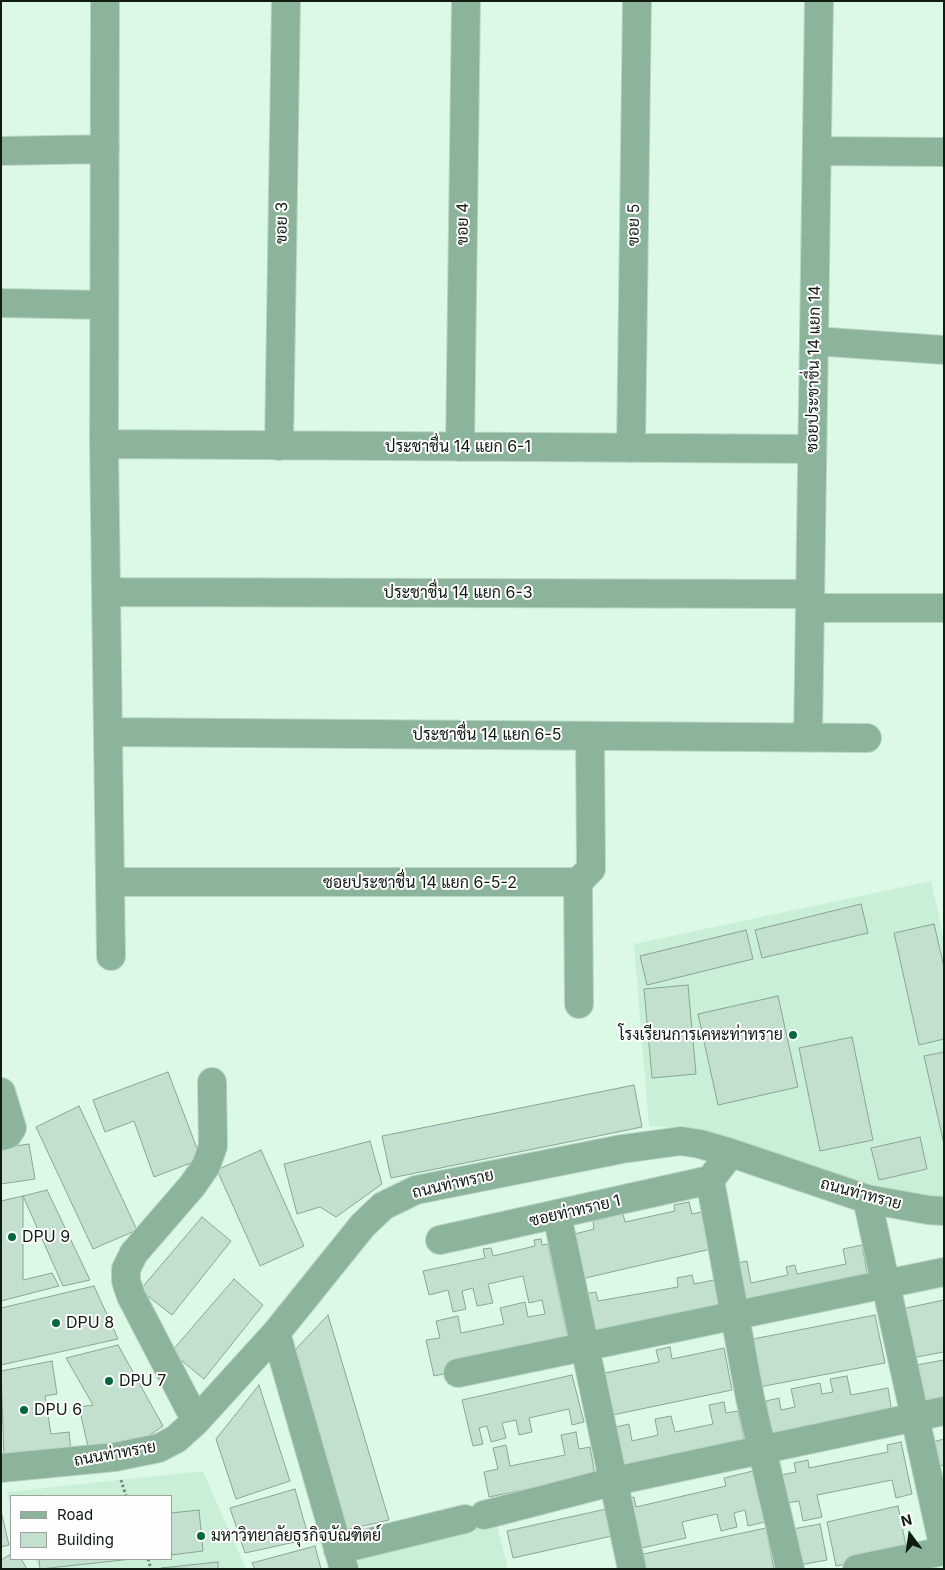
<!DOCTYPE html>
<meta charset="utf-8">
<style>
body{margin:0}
#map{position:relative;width:945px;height:1570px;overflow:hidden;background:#dcf9e6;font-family:Inter,sans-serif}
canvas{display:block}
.frame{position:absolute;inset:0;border:2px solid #101b14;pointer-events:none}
.legend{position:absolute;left:10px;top:1495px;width:162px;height:65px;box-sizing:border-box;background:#fefefe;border:1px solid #9fa3a0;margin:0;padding:6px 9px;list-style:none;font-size:15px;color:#101b14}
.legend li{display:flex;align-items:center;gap:10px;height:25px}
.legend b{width:25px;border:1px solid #9fa3a0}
.north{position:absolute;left:885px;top:1510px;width:50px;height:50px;-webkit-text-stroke:4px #fefefe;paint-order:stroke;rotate:346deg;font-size:14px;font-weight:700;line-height:20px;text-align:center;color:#101b14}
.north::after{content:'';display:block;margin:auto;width:18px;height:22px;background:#101b14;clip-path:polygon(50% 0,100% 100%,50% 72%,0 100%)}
</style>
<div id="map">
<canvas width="945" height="1570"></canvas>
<div class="frame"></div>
<ul class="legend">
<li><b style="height:6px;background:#8bb49a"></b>Road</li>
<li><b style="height:14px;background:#c3dfcd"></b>Building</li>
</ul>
<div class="north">N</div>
</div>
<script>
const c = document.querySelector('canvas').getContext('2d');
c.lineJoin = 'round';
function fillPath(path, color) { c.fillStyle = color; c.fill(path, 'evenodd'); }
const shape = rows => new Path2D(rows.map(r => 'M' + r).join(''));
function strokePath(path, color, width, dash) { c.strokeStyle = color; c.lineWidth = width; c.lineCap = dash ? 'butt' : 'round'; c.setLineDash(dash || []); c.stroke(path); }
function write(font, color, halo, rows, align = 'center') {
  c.font = font + ' Inter,Sarabun,sans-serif'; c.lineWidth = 4; c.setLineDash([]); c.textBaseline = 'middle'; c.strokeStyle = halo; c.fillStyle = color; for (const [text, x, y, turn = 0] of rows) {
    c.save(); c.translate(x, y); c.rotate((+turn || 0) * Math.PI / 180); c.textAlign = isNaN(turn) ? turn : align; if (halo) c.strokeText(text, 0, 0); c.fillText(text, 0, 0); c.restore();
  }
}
fillPath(shape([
 [931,881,944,939,944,1201,896,1195,694,1128,649,1126,634,944],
 [203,1471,246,1569,40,1569,34,1559,171,1559,171,1496,11,1496,11,1513,7,1492],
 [496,1520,508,1569,360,1569,357,1558]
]), '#caefd7');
const building = shape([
 [861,904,868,933,762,958,755,930,861,904],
 [934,924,944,967,944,1039,919,1045,894,933,934,924],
 [746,930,753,959,647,985,640,956,746,930],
 [688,985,696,1074,652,1078,644,989,688,985],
 [778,996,798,1087,718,1105,698,1014,778,996],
 [852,1037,873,1140,820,1151,799,1048,852,1037],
 [944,1052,944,1144,924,1056,944,1052],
 [168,1072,201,1159,154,1177,134,1121,105,1132,93,1100,168,1072],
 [634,1085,642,1127,391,1178,382,1136,634,1085],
 [79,1106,137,1230,93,1249,36,1127,79,1106],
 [920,1137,927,1169,879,1180,871,1148,920,1137],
 [370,1141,382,1184,336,1217,320,1207,297,1214,284,1164,370,1141],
 [29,1144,35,1179,1,1184,1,1148,29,1144],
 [261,1150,304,1246,260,1266,217,1170,261,1150],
 [47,1190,90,1280,63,1286,23,1196,47,1190],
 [23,1196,23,1280,52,1273,59,1286,1,1301,1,1201,23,1196],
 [689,1202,692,1214,707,1211,715,1248,581,1279,571,1235,594,1229,593,1221,623,1214,625,1222,675,1211,674,1205,689,1202],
 [202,1217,231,1241,172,1315,140,1290,202,1217],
 [541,1239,542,1245,548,1244,570,1347,434,1376,426,1340,440,1338,436,1321,458,1316,461,1333,504,1324,500,1308,525,1302,528,1317,545,1314,542,1300,529,1303,523,1276,488,1284,493,1303,477,1306,473,1288,462,1291,466,1309,453,1312,448,1290,429,1295,423,1271,485,1258,483,1249,491,1248,493,1256,535,1246,534,1240,541,1239],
 [862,1245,869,1282,736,1310,727,1265,747,1261,751,1283,788,1275,786,1267,795,1265,797,1274,846,1264,843,1249,862,1245],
 [692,1275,694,1284,714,1280,721,1316,591,1340,583,1294,596,1292,598,1301,678,1287,677,1278,692,1275],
 [234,1279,263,1305,204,1379,171,1352,234,1279],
 [94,1286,118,1339,1,1365,1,1308,94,1286],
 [944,1300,944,1352,906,1359,897,1310,944,1300],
 [328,1315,389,1520,345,1530,295,1350,328,1315],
 [875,1315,885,1363,754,1388,748,1340,875,1315],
 [118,1345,163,1426,147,1437,88,1447,79,1407,93,1405,66,1358,118,1345],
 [670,1347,672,1359,724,1348,732,1390,603,1417,595,1375,659,1362,656,1350,670,1347],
 [944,1360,944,1405,919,1410,911,1366,944,1360],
 [52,1361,57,1394,45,1396,51,1434,69,1432,71,1452,4,1459,1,1371,52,1361],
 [572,1375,584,1422,572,1425,569,1409,529,1418,532,1432,519,1435,516,1420,502,1423,506,1438,491,1442,487,1426,479,1428,483,1444,473,1446,462,1400,572,1375],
 [847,1376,851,1395,888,1388,893,1419,762,1445,756,1416,768,1413,766,1401,779,1398,781,1410,795,1407,791,1389,820,1383,822,1394,833,1392,830,1379,847,1376],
 [259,1385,290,1481,236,1499,216,1439,259,1385],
 [724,1402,726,1413,738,1411,746,1447,616,1474,610,1445,620,1443,616,1427,629,1424,632,1441,658,1435,655,1419,671,1416,675,1432,713,1424,709,1405,724,1402],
 [576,1432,579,1449,590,1447,595,1475,489,1497,484,1472,498,1469,493,1448,506,1445,510,1466,565,1455,561,1435,576,1432],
 [944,1439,944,1465,930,1468,925,1444,944,1439],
 [901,1442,912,1494,896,1498,892,1480,817,1495,822,1517,803,1521,799,1501,787,1503,781,1475,796,1472,794,1463,808,1460,809,1468,888,1452,887,1445,901,1442],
 [753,1471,765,1522,748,1526,745,1510,734,1513,737,1527,721,1531,717,1514,682,1522,686,1538,633,1550,622,1500,634,1497,636,1507,726,1486,724,1478,753,1471],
 [295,1489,309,1539,245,1553,230,1508,295,1489],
 [898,1506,907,1551,836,1566,827,1522,898,1506],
 [606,1509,612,1536,513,1558,507,1531,606,1509],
 [199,1510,203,1551,171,1555,171,1513,199,1510],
 [1,1511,9,1545,1,1547,1,1511],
 [820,1524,827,1560,800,1565,793,1529,820,1524],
 [766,1528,774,1569,637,1569,634,1556,766,1528],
 [315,1546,321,1569,255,1569,252,1563,315,1546],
 [11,1554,11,1559,21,1559,27,1569,1,1569,1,1560,11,1554],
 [39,1559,132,1559,40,1569,39,1559],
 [218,1562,218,1569,161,1568,218,1562]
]);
fillPath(building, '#c3dfcd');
strokePath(building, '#8aa594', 1);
const minor = shape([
 [105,1,104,444,111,956],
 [1,151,105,149],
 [817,151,944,152],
 [1,303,104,305],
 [814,341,944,350],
 [104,444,812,449],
 [279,446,286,1],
 [460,447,466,1],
 [631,448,637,1],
 [106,592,810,594],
 [810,608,944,608],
 [108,732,867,738],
 [808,737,819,1],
 [110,882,578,882,591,869,590,736],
 [578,882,579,1004],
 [1,1092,12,1128,8,1134,1,1136],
 [731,1153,710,1180,750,1398,790,1569],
 [867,1199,944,1549],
 [557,1215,632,1569],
 [440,1240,710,1180],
 [276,1333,344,1569],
 [458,1373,944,1272],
 [196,1421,131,1296,126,1281,126,1269,134,1253,192,1186,206,1166,213,1146,212,1082],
 [1,1468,115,1457,159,1448,176,1439,196,1421,276,1333,363,1225,383,1206,416,1190,622,1149,681,1141,700,1144,731,1153,867,1199,928,1210,944,1211],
 [484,1515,615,1481,944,1411],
 [338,1550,465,1519],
 [857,1569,944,1551]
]);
strokePath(minor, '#bbd5c4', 30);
strokePath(shape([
 [121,1480,126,1496],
 [148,1559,151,1569]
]), '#74877b', 3, [2.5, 2.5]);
strokePath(minor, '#8bb49a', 28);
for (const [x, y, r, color] of [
 [793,1035,5,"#00683d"],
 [12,1237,5,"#00683d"],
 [56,1323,5,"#00683d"],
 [109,1381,5,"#00683d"],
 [24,1410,5,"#00683d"],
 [201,1536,5,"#00683d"]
]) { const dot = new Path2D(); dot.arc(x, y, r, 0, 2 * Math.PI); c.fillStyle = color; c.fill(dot); strokePath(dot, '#fefefe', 2); }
write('16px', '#101b14', '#fefefe', [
 ["ขอย 3",282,223,-89],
 ["ขอย 4",463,224,-89],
 ["ฃอย 5",634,225,-89],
 ["ซอยประชาชื่น 14 แยก 14",814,369,-89],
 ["ประชาชื่น 14 แยก 6-1",458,447],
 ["ประชาชื่น 14 แยก 6-3",458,593],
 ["ประชาชื่น 14 แยก 6-5",487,735],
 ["ซอยประชาชื่น 14 แยก 6-5-2",420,883],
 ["ถนนท่าทราย",453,1184,-13],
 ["ถนนท่าทราย",861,1194,15],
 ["ซอยท่าทราย 1",575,1211,-13],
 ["ถนนท่าทราย",115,1454,-10]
]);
write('16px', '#101b14', '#fefefe', [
 ["โรงเรียนการเคหะท่าทราย",783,1035,"right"],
 ["DPU 9",22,1237],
 ["DPU 8",66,1323],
 ["DPU 7",119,1381],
 ["DPU 6",34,1410],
 ["มหาวิทยาลัยธุรกิจบัณฑิตย์",211,1536]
], 'left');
</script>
